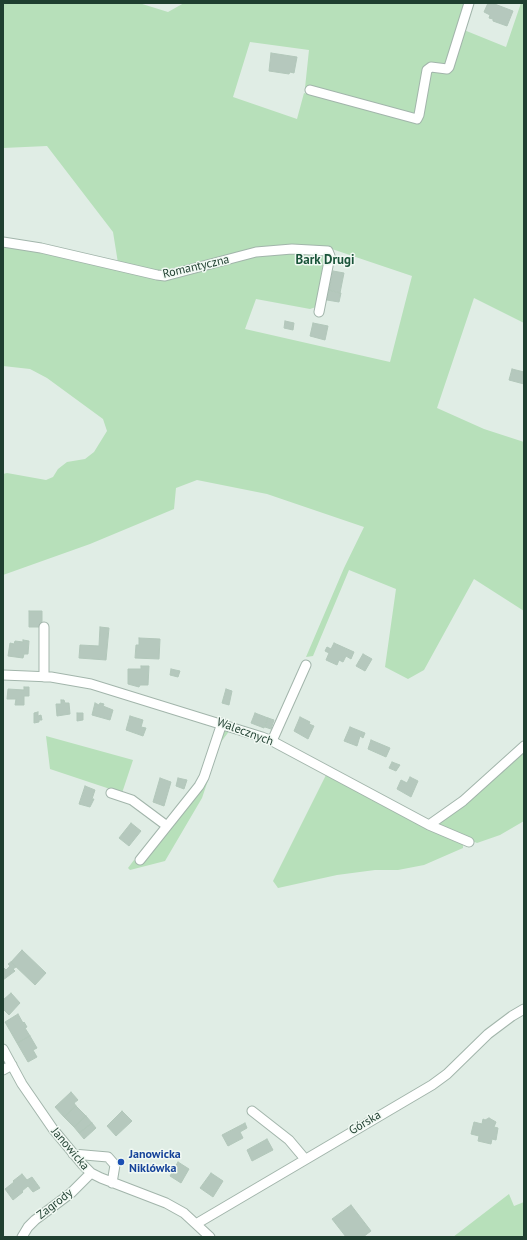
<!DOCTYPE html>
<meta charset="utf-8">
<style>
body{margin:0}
#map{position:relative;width:527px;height:1240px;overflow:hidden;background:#e0ede5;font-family:"PT Sans",sans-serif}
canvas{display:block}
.frame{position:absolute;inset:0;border:4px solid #1f3f30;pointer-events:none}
</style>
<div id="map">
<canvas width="527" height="1240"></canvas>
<div class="frame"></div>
</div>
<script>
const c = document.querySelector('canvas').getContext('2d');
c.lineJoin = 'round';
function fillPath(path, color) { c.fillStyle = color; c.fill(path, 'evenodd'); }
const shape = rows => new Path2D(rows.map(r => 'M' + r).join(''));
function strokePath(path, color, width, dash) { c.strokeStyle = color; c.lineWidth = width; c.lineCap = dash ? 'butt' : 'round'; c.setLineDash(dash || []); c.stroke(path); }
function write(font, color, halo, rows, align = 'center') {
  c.font = font + ' "PT Sans",sans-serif'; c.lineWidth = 3; c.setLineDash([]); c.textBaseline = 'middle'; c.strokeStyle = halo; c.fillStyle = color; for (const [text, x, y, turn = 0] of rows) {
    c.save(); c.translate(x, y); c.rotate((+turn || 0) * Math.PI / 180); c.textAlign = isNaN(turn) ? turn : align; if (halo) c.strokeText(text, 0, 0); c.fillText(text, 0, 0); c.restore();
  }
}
fillPath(shape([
 [3,3,139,3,168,12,184,3,467,3,447,66,428,65,417,115,413,117,305,88,309,50,250,42,233,97,297,119,304,93,419,124,430,69,451,72,464,30,506,47,521,3,524,3,524,323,474,298,437,408,484,429,524,442,524,611,474,579,424,670,408,679,385,667,396,589,349,570,313,656,306,657,344,568,364,527,267,494,197,480,176,488,174,509,90,544,3,575,3,474,7,473,46,480,53,477,58,469,67,462,85,459,94,452,107,431,103,419,47,378,30,369,3,366,3,244,156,279,256,255,276,252,325,254,316,307,310,309,256,299,245,329,390,362,412,276,326,247,293,246,164,273,118,263,113,232,47,146,3,148],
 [226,729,271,744,463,843,463,848,424,865,398,870,375,870,337,875,278,888,273,881,326,775,270,745,230,730,221,742,202,798,165,861,130,870,128,868,134,860,139,863,202,787,223,730],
 [46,736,133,760,122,793,50,769],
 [524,749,524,821,500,835,477,843,434,825],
 [509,1194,514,1206,524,1202,524,1237,453,1237]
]), '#b7e0ba');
const building = shape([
 [488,3,492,3,513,11,507,26,493,21,493,19,489,18,490,15,484,12,488,3],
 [271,53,297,57,294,73,290,72,289,74,269,71,271,53],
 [333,271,344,273,340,293,329,290,333,271],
 [329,290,341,293,339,302,327,300,329,290],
 [285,321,294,323,293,330,284,328,285,321],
 [313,323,328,326,325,340,310,336,313,323],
 [512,369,524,372,524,384,509,380,512,369],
 [29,611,42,611,42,627,29,627,29,611],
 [100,627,109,628,106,660,79,658,80,645,99,646,100,627],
 [139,638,160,639,159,659,135,658,136,645,139,645,139,638],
 [23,640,29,641,28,654,24,654,23,658,8,656,10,643,14,644,15,641,23,642,23,640],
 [334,643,354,652,351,659,346,656,343,662,339,660,337,665,326,660,329,653,325,651,327,647,331,649,334,643],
 [363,654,372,659,365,671,356,666,363,654],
 [141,666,149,666,148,685,140,685,139,687,128,684,128,669,141,669,141,666],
 [171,669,180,671,178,677,170,675,171,669],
 [24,687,29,687,29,696,24,696,24,705,15,705,16,699,7,699,8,689,24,690,24,687],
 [226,689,232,691,229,705,222,703,226,689],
 [61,700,64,700,65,703,69,703,70,714,57,716,56,704,61,704,61,700],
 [95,703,99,705,100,703,104,704,103,706,113,710,110,720,92,715,95,703],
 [38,712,38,716,41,715,42,720,39,720,39,722,34,723,34,713,38,712],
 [77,713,83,713,83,720,77,721,77,713],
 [255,713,268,718,264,728,251,723,255,713],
 [130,716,143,720,141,727,146,728,143,736,126,730,130,716],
 [300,717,310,722,309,724,314,726,308,739,294,731,300,717],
 [268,718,274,720,271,729,265,727,268,718],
 [350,727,365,733,363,738,360,736,357,746,344,741,350,727],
 [371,740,390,748,386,757,368,749,371,740],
 [392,762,400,765,396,771,389,768,392,762],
 [410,777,418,781,411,797,397,789,401,780,407,783,410,777],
 [160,778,171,782,164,806,153,802,160,778],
 [178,778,187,780,184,789,176,786,178,778],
 [85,786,95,790,92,799,94,799,90,807,79,804,85,786],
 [131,823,141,831,129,846,119,838,131,823],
 [22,950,46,973,35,985,11,962,22,950],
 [11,962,16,967,13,969,15,971,3,980,3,970,4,968,6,970,10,966,8,964,11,962],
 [11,993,20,1003,9,1015,3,1009,3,1000,11,993],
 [18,1014,23,1023,24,1022,27,1027,25,1028,30,1036,17,1043,5,1022,18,1014],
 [30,1036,37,1048,33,1050,37,1057,28,1062,17,1043,30,1036],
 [71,1092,78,1100,74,1103,76,1106,64,1117,55,1107,71,1092],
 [76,1106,86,1116,74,1127,64,1117,76,1106],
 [122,1111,132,1121,116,1136,107,1126,122,1111],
 [86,1116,92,1123,79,1133,74,1127,86,1116],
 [489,1118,496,1122,494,1127,498,1128,496,1140,492,1139,491,1144,478,1141,479,1136,471,1134,474,1122,482,1124,483,1119,485,1120,489,1118],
 [92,1123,96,1128,84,1139,79,1133,92,1123],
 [245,1123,247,1128,240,1132,243,1138,228,1146,222,1135,245,1123],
 [267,1139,273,1150,252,1161,247,1150,267,1139],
 [178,1162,189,1169,181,1183,170,1176,178,1162],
 [211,1173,223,1181,213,1197,200,1188,211,1173],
 [22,1174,27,1180,32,1177,40,1188,33,1192,28,1186,22,1191,23,1192,13,1200,5,1189,14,1182,13,1181,22,1174],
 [351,1205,371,1231,363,1237,346,1237,332,1219,351,1205]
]);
fillPath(building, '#b5c8bd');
strokePath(building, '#b2c7ba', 1);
const minor = shape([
 [310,90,417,119,419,115,427,70,431,67,447,69,449,67,469,3],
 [3,242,41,248,157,275,165,276,256,252,292,249,328,251,330,256,319,312],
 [44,627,44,677],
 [3,675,51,677,91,684,262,737,272,741,429,825,469,842],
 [272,741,306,665],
 [111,793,132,800,167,826],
 [429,825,463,801,524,746],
 [140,860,199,786,204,777,222,723],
 [3,1049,22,1084,53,1129,82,1164,91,1173,101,1178,166,1203,184,1213,210,1237],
 [3,1070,12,1065],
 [252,1111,289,1140,305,1159],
 [73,1154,108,1157,115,1165,112,1183],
 [196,1224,432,1085,447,1074,488,1034,512,1016,524,1009],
 [22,1237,28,1227,35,1220,71,1193,91,1173]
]);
strokePath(minor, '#a2b5ab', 11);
strokePath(minor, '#fff', 9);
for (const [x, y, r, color] of [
 [121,1162,4,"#1a4fb4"]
]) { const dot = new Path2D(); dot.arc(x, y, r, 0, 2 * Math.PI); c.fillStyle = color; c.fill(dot); strokePath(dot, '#f1f9f3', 1.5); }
write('12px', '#1f3f30', '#f1f9f3', [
 ["Romantyczna",196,267,-13],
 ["Walecznych",245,732,20],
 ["Górska",365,1123,-31],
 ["Janowicka",70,1149,50],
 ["Zagrody",55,1204,-38]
]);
write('bold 12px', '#164399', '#f1f9f3', [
 ["Janowicka",129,1155],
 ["Niklówka",129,1169]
], 'left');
write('bold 13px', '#195339', '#f1f9f3', [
 ["Bark Drugi",325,260]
]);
</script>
